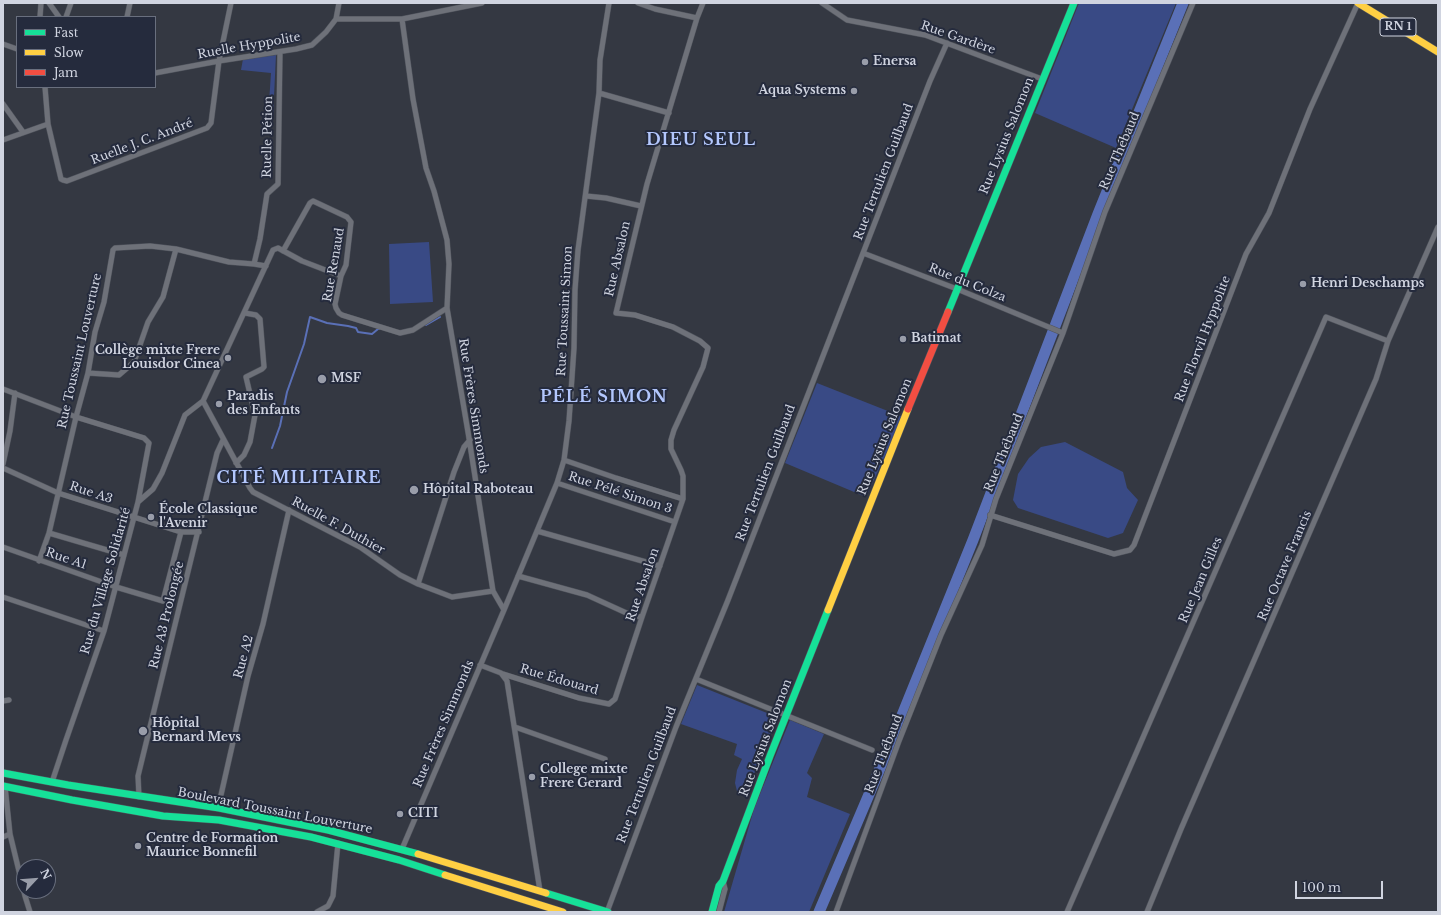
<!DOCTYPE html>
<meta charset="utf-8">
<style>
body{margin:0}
#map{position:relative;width:1441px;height:915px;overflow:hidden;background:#343842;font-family:"Libre Baskerville",serif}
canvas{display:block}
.frame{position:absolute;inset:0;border:4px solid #d0d4e0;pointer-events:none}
.legend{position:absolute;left:16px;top:16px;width:140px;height:72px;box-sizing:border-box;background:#252b3d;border:1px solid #696f7e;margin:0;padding:5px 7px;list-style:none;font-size:12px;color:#d0d4e0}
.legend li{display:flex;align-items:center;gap:8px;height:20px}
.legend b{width:20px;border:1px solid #696f7e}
.north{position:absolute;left:16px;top:859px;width:40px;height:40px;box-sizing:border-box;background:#252b3d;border:1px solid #696f7e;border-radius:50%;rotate:64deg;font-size:11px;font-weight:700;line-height:16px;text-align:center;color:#d0d4e0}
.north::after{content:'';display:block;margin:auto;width:14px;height:18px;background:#999da9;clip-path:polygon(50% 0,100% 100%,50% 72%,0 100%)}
.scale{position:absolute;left:1295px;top:881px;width:88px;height:18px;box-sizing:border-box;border:2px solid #d0d4e0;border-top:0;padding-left:5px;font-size:12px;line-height:14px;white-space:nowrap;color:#d0d4e0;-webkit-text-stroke:3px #252b3d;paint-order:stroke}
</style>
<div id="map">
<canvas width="1441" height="915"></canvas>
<div class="frame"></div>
<ul class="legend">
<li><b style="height:5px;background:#16e098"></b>Fast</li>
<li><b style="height:5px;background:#ffcf43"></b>Slow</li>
<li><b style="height:5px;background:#f24e42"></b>Jam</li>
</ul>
<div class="north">N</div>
<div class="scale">100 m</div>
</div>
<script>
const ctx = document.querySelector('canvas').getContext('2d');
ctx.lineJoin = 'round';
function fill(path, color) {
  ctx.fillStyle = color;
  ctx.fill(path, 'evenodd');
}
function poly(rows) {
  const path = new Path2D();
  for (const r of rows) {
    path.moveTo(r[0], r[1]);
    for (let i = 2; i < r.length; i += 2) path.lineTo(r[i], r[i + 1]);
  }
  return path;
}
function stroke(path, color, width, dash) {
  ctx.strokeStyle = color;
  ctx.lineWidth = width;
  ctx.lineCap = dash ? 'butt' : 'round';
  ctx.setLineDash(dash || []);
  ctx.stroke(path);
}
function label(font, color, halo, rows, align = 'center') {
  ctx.font = font + ' "Libre Baskerville",serif';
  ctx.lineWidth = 4;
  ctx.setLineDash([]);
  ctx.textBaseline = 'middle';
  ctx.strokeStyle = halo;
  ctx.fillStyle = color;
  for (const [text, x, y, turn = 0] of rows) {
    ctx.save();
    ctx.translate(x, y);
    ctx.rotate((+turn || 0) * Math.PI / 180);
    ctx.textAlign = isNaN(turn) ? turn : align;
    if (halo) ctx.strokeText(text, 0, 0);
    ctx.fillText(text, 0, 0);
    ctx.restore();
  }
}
fill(poly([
 [1079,3,1176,3,1116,148,1035,113],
 [276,55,273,117,268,118,271,73,241,70,243,59],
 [429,242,433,302,390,304,389,244],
 [817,383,903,417,866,497,785,463],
 [1065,442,1123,472,1127,488,1138,500,1123,533,1108,538,1018,508,1013,500,1018,474,1029,458,1041,447],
 [697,685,777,717,745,797,737,791,735,783,737,770,742,759,734,755,737,744,681,724],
 [790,720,824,734,807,773,812,778,807,797,850,814,809,912,724,912,754,809]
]), '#394a85');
stroke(poly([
 [426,325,440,317],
 [272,448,280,426,287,392,304,344,310,317,327,323,348,326,356,328,358,332,372,334,378,329,380,329]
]), '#5a70b7', 2);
stroke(poly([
 [819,912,890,745,973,540,1098,214,1183,3]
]), '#5a70b7', 11);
const street = poly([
 [49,3,59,17],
 [638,3,655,9,697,18],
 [822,3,847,20,925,35,1042,79],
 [40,17,41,3],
 [66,17,71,3],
 [127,17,130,3],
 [336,19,402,19,482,3],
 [336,19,339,3],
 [3,44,17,49],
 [155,73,219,61,296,49,312,45,326,32,336,19],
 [45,87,48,124,61,179,63,180,67,181,207,128,211,123,219,61,231,3],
 [599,93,669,113],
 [3,104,23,132],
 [3,140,48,124],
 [586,196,606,198,641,206],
 [283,251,310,203,313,201,347,217,351,222,346,265,341,276,335,304,336,308,339,313,342,315,400,333,413,330,447,308],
 [863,253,957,289,1063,333],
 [254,264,260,239,267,194,278,184,280,52],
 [341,276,302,261,278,248,273,250,203,401,250,488,253,492,360,547,400,575,418,584,452,597,493,591],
 [88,373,119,375,134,362,148,322,163,297,176,249],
 [3,389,76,417,144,438,149,443,138,502],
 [564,460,616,478,683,499],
 [236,463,244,455,250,442,255,415,246,377,262,369,264,367,260,319,256,315,245,313],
 [3,464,10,431,15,393],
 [3,468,58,493,181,532,199,532],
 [557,483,675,522],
 [990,515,1114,554,1130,550,1134,545,1246,254,1269,213,1310,109,1358,3],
 [537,531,660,566],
 [49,533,124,555],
 [3,547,116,587,163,601,181,532],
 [39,561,49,533,76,417,88,373,95,332,104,302,113,250,115,248,150,246,176,249,229,262,254,264,266,266],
 [518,576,587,595,633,616,642,617],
 [418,584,454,472,464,447,470,440],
 [3,597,104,631],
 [504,610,557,483,564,460,569,421,574,348,575,290,578,250,599,93,600,60,609,3],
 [480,665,501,673,507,681,540,891],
 [503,674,579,698,609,704,615,699,642,617,683,499,683,476,681,470,671,449,671,440,674,430,703,367,708,348,700,341,673,327,635,315,616,313,647,184,697,18,703,3],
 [696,679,872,750],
 [3,701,9,700],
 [515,727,605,759],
 [52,782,66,740,104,631,138,502,153,489,162,473,185,415,203,401],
 [5,786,10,834,25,896,30,912],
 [139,797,138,776,217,453,223,440],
 [219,808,221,795,248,676,263,624,289,510],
 [3,837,10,834],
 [402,849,504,610,493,591,468,432,447,308,449,264,447,240,434,191,426,168,413,99,402,19],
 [317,912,328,906,333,896,338,843],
 [607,912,676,727,728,600,930,81,947,43],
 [719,912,725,889,723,881],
 [836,912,899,741,941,635,982,545,996,499,1063,333,1105,212,1193,3],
 [1067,912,1326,317,1388,341],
 [1147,912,1181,829,1376,379,1388,341,1438,227]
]);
const fast = poly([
 [948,312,1074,3],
 [3,773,68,785,219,808,328,830,418,854],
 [3,786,72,800,163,816,219,820,311,837,399,860,445,875],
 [546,893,608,912],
 [712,912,719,886,723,881,770,756,828,610]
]);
const slow = poly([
 [1358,3,1438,52],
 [828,610,908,409],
 [418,854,546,893],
 [445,875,563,912]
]);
const jam = poly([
 [908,409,948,312]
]);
stroke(street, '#50545d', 6);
stroke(fast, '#50545d', 8);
stroke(slow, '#50545d', 8);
stroke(jam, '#50545d', 8);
stroke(street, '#6e7179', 5);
stroke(fast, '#16e098', 7);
stroke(slow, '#ffcf43', 7);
stroke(jam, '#f24e42', 7);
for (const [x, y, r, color] of [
 [865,62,4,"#999da9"],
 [854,91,4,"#999da9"],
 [1303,284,4,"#999da9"],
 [903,339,4,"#999da9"],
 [228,358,4,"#999da9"],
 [322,379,5,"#999da9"],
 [219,404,4,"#999da9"],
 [414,490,5,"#999da9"],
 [151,517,4,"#999da9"],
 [143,731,5,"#999da9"],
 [532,777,4,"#999da9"],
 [400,814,4,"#999da9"],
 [138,846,4,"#999da9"]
]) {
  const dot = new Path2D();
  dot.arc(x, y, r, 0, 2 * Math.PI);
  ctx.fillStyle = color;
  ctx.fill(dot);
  stroke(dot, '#252b3d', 1.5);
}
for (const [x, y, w] of [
 [1398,27,36]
]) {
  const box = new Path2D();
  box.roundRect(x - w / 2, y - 9, w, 18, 3);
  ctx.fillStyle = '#252b3d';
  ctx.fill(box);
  stroke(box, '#d0d4e0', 1);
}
label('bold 11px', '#d0d4e0', null, [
 ["RN 1",1398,27]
]);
label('12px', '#d0d4e0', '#252b3d', [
 ["Rue Gardère",958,38,19],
 ["Ruelle Hyppolite",249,46,-10],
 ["Rue Lysius Salomon",1007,136,-68],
 ["Ruelle Pétion",268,137,-89],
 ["Ruelle J. C. André",142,142,-21],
 ["Rue Thébaud",1120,151,-67],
 ["Rue Tertulien Guilbaud",884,172,-69],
 ["Rue Absalon",618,259,-77],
 ["Rue Renaud",334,265,-80],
 ["Rue du Colza",967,283,22],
 ["Rue Toussaint Simon",565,311,-87],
 ["Rue Florvil Hyppolite",1203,339,-69],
 ["Rue Toussaint Louverture",80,351,-77],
 ["Rue Frères Simmonds",473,406,81],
 ["Rue Lysius Salomon",885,437,-68],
 ["Rue Thébaud",1004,453,-68],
 ["Rue Tertulien Guilbaud",766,473,-69],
 ["Rue A3",91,493,18],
 ["Rue Pélé Simon 3",620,493,18],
 ["Ruelle F. Duthier",338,526,29],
 ["Rue A1",66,559,19],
 ["Rue Octave Francis",1285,566,-67],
 ["Rue Jean Gilles",1201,580,-67],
 ["Rue du Village Solidarité",106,581,-74],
 ["Rue Absalon",643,585,-71],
 ["Rue A3 Prolongée",167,615,-76],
 ["Rue A2",244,657,-75],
 ["Rue Édouard",559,680,16],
 ["Rue Frères Simmonds",444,724,-67],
 ["Rue Lysius Salomon",766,738,-69],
 ["Rue Thébaud",884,754,-69],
 ["Rue Tertulien Guilbaud",647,775,-69],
 ["Boulevard Toussaint Louverture",275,811,11]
]);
label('bold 12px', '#d0d4e0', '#252b3d', [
 ["Enersa",873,62],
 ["Aqua Systems",846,91,"right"],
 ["Henri Deschamps",1311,284],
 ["Batimat",911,339],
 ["Collège mixte Frere",220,351,"right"],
 ["Louisdor Cinea",220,365,"right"],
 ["MSF",331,379],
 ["Paradis",227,397],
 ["des Enfants",227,411],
 ["Hôpital Raboteau",423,490],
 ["École Classique",159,510],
 ["l'Avenir",159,524],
 ["Hôpital",152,724],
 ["Bernard Mevs",152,738],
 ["College mixte",540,770],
 ["Frere Gerard",540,784],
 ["CITI",408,814],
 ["Centre de Formation",146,839],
 ["Maurice Bonnefil",146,853]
], 'left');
ctx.letterSpacing = '1px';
label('bold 16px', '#b3c7fd', '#252b3d', [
 ["DIEU SEUL",701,140],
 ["PÉLÉ SIMON",604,397],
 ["CITÉ MILITAIRE",299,478]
]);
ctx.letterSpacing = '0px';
</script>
